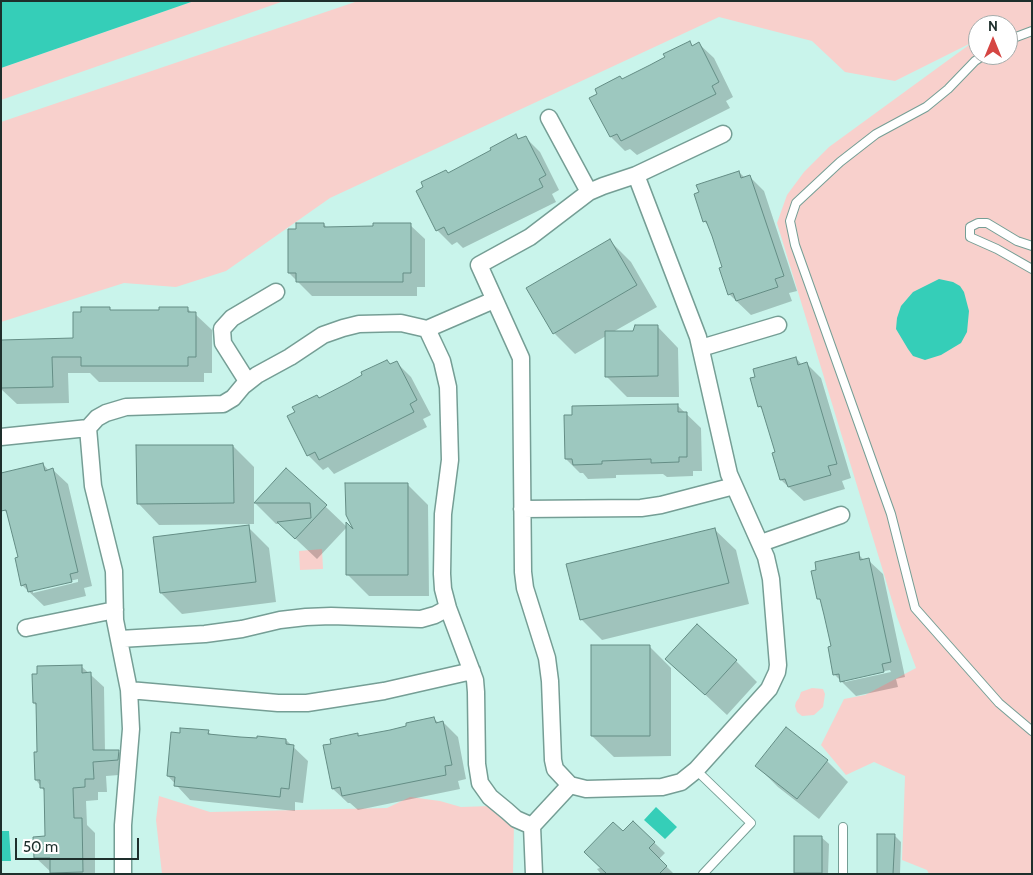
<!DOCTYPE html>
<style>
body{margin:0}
#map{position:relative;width:1033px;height:875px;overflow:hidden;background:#c9f4eb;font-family:Cabin,sans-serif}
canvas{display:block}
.frame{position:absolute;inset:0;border:2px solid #1e2f2c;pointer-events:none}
.north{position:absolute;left:968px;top:15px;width:50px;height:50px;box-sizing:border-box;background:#fff;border:1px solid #a5acab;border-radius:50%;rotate:0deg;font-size:14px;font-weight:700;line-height:20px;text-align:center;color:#1e2f2c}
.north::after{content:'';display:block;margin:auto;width:18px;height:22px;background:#d54643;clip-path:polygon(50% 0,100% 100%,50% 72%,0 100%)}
.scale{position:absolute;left:15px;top:838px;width:124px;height:22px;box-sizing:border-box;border:2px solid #1e2f2c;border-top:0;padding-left:6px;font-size:15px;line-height:18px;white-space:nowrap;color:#1e2f2c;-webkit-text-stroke:4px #fff;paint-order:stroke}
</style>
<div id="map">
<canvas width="1033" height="875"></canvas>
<div class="frame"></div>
<div class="north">N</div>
<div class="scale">50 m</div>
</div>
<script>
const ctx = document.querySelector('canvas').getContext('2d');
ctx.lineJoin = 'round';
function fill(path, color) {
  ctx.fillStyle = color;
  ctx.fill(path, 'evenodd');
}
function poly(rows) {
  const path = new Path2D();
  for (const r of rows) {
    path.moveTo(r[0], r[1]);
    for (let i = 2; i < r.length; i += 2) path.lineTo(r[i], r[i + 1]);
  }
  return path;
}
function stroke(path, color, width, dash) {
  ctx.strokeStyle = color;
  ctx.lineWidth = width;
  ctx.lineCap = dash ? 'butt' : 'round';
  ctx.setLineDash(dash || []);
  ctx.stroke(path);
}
fill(poly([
 [194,1,284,1,1,100,1,68],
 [358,1,1032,1,1032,874,929,874,927,870,902,860,905,776,874,762,846,775,821,745,844,699,865,695,916,668,897,617,777,223,787,195,804,172,829,147,973,42,895,81,845,72,812,41,719,17,330,198,226,271,176,287,124,283,1,322,1,122],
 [978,25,1008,25,1008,55,978,55],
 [322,549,323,569,300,570,299,551],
 [812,688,823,689,825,694,823,707,814,715,802,716,797,712,795,706,796,702,799,698,801,692],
 [159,796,210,812,387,808,410,797,440,801,461,807,491,806,514,824,513,874,162,874,156,820]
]), '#f8d0cc');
fill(poly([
 [1,1,194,1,1,68],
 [939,279,953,282,960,286,964,292,969,311,967,332,961,343,941,355,925,360,913,356,908,349,896,329,897,318,901,306,913,292],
 [656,807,677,827,665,839,644,820],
 [1,831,9,831,11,861,1,861]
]), '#35ceb8');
fill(poly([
 [689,43,693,47,699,44,714,58,733,97,726,101,730,108,637,155,630,149,625,151,611,137,622,80,651,66],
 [516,136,520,140,525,137,540,152,559,190,552,194,556,202,463,248,457,242,452,245,437,230,449,174,493,151],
 [739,172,745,178,750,177,764,191,797,291,789,293,792,301,751,315,729,294,724,267,709,226,704,221],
 [324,224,327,228,410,225,425,239,425,287,417,287,417,296,312,296,289,273,297,230],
 [610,241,631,262,657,307,613,332,634,332,657,326,678,348,679,397,627,397,606,376,606,336,575,354,554,333],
 [109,308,112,312,142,312,187,308,193,314,195,314,212,330,212,373,204,373,204,382,99,382,90,373,68,373,69,403,17,404,1,389,1,341,74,339],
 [796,358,802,365,806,363,821,378,851,478,842,481,845,489,804,501,781,480,777,453,764,411,759,406],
 [396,362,411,377,431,415,423,419,427,427,334,474,328,467,323,470,308,455,320,399],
 [677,405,701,428,702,471,693,471,693,476,667,477,663,474,616,475,616,478,588,479,583,473,580,473,566,459],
 [233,446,254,467,254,524,159,525,138,503],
 [43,464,49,471,53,470,68,484,92,586,84,588,86,596,44,606,22,585,19,558,8,514,4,510],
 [78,579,78,582,33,593,33,590],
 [287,470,347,527,317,559,280,524,276,524,255,503],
 [407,484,428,505,429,596,369,596,348,575],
 [248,527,269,548,276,602,182,614,161,593],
 [714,529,736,550,749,604,602,640,581,619],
 [858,554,865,561,868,560,883,574,905,677,896,679,898,687,856,696,834,674,832,647,822,602,819,599],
 [890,670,891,672,845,682,845,679],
 [649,646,671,668,671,756,614,757,592,736],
 [667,659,736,661,757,682,727,715],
 [81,666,104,687,105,752,119,752,132,765,132,774,106,776,107,792,98,792,98,800,86,801,87,825,95,833,95,874,53,874,35,857,46,838,45,792,36,780,39,753,37,706,34,703],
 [434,719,439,723,443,722,458,737,466,779,458,781,460,789,358,810,350,803,348,803,333,789,333,745,357,734,360,737,390,731],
 [786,729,827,761,848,782,819,819,778,787,757,766],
 [208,732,212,735,286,740,308,761,303,803,295,802,295,811,190,800,168,776,181,734],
 [633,822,665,853,659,859,674,874,601,874,597,869,602,867,623,833],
 [894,835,901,842,900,874,879,874],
 [821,837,829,844,828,874,797,874,796,872]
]), '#0003');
const building = poly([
 [690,41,692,46,699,42,719,82,712,86,716,94,621,141,617,134,610,137,589,98,597,94,595,89,620,76,622,79,650,65,665,57,663,54,690,41],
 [516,134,518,139,526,136,534,152,546,175,539,179,543,187,448,235,444,227,436,231,416,191,423,187,421,182,446,170,448,173,491,150,490,148,516,134],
 [739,171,741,178,750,175,784,276,775,279,778,287,736,301,733,293,728,295,719,268,722,267,712,236,706,221,703,222,694,194,699,192,696,185,739,171],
 [296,223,324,223,324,227,373,226,373,223,411,223,411,273,403,273,403,282,296,282,296,273,288,273,288,229,296,229,296,223],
 [610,239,637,285,553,334,526,288,610,239],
 [81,307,110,307,110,310,159,310,159,307,188,307,188,312,196,312,196,357,188,357,188,366,81,366,81,357,52,357,53,387,1,388,1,340,73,338,73,312,81,312,81,307],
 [635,325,658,325,658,376,605,377,605,331,633,331,635,325],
 [796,357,798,365,807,362,837,464,828,466,831,475,788,487,785,479,780,480,772,453,775,452,761,406,758,407,750,378,755,377,753,369,796,357],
 [387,360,390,364,397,361,417,400,410,404,414,412,319,460,315,452,307,456,287,416,295,412,292,407,317,395,319,398,348,383,362,375,361,372,387,360],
 [678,404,678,412,687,412,687,457,679,457,679,462,651,463,651,459,602,461,602,464,573,465,572,459,565,459,564,415,572,415,572,406,678,404],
 [136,445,233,445,234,503,137,504,136,445],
 [43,463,45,471,53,468,78,572,70,574,72,582,28,592,26,584,21,586,15,558,18,557,6,510,1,511,1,473,43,463],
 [286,468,327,505,295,539,277,522,311,518,310,503,254,503,286,468],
 [345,483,408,483,408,575,346,575,346,522,353,529,346,515,345,483],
 [249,525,256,582,160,593,153,537,249,525],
 [715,528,729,583,580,620,566,564,715,528],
 [859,552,860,560,869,558,891,662,882,664,884,672,840,682,839,674,833,675,828,647,831,646,824,615,820,599,817,599,811,571,816,570,815,562,859,552],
 [697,624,737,660,705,695,665,659,697,624],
 [591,645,650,645,650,736,591,736,591,645],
 [82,665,82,673,91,672,93,750,119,750,118,760,93,762,94,779,85,779,85,787,73,788,74,818,82,818,83,872,50,873,50,858,34,858,33,837,45,836,44,788,40,788,40,780,35,780,34,752,37,752,36,703,33,703,32,674,37,674,37,666,82,665],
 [434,717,436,723,443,721,452,765,445,766,446,775,342,796,340,787,332,789,323,745,331,744,330,739,358,733,358,736,390,730,406,726,406,723,434,717],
 [786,727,828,760,797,799,755,766,786,727],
 [180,728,209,730,208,734,240,737,257,738,257,736,286,739,286,744,294,745,289,789,281,788,280,797,174,786,175,777,167,776,171,732,180,733,180,728],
 [633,821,655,842,649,848,667,866,659,874,607,874,584,852,613,822,623,831,633,821],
 [877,834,895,834,893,874,877,874,877,834],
 [794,836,822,836,822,873,794,873,794,836]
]);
fill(building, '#9dc8bf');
stroke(building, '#648d85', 1);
const service = poly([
 [1008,40,1032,31],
 [984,55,975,61,948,89,926,107,876,134,840,162,796,203,790,221,795,245,891,514,915,608,999,703,1032,731],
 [1032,246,1017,241,987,223,978,223,970,227,970,237,997,249,1032,269],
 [696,770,751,823,703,874],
 [843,874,843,827]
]);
const minor = poly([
 [549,118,589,192],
 [636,175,698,337,729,474,766,557,771,579,778,665,777,672,769,689,696,770,681,782,662,787,586,789,570,785,555,769,553,760,550,681,547,658,525,588,523,572,521,358,479,265,530,237,589,192,603,186,636,175],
 [636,175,723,134],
 [427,329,442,361,448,387,450,460,443,514,442,574,443,589,448,608,475,680,476,692,477,764,480,783,490,797,507,811,516,819,532,826],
 [701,348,778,325],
 [247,381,223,343,222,329,232,318,276,292],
 [88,428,93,486,114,571,115,620,129,690,131,729,123,825,123,874],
 [1,437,88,428,97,418,106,413,126,407,223,404,233,398,243,386,257,375,290,357,323,335,343,328,359,324,401,323,427,329,494,300],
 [522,509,641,508,661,505,734,486],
 [761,543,841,515],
 [26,628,115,610],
 [120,639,205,634,242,629,280,620,306,617,331,616,421,619,435,615,448,608],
 [129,690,278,703,307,703,384,691,472,671],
 [534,874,532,826,570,785]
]);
stroke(service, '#759e95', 10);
stroke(minor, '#759e95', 19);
stroke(service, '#fff', 8);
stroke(minor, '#fff', 16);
</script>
